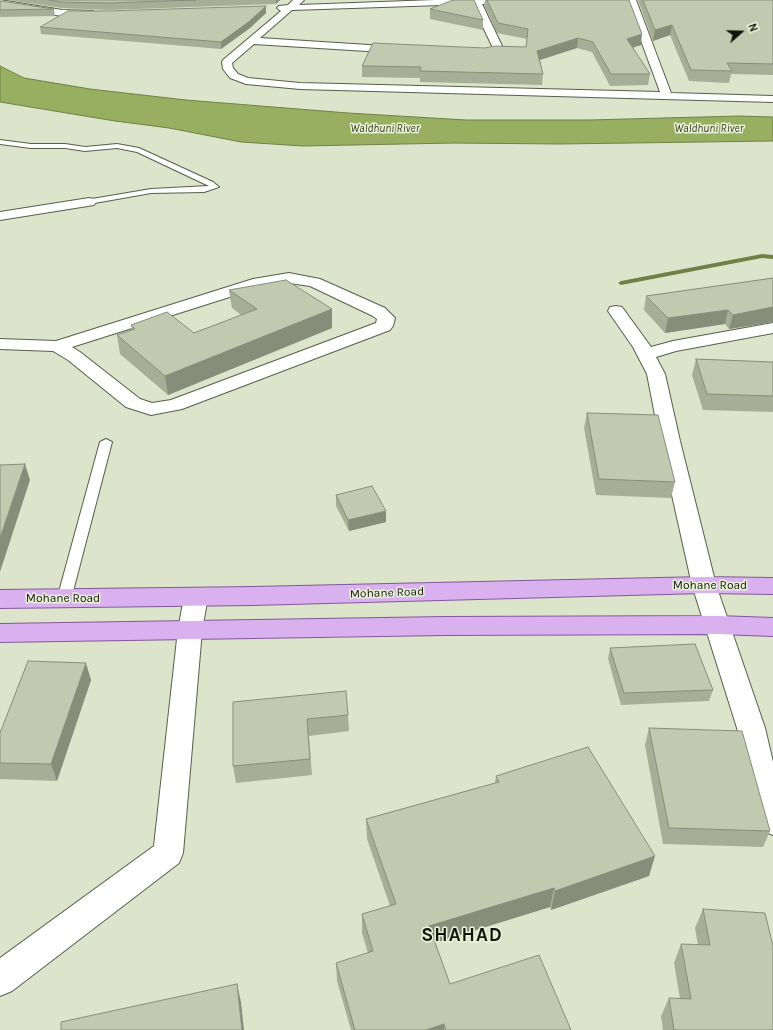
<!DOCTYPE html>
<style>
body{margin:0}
#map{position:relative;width:773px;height:1030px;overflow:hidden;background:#dce5cb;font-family:Karla,sans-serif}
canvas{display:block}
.north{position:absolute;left:721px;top:12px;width:40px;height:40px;-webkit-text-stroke:3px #e9f2d8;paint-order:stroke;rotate:70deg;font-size:11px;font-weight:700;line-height:16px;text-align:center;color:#11140b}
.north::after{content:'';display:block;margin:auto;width:14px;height:18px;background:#11140b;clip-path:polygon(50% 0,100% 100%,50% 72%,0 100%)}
</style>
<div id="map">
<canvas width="773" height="1030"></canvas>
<div class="north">N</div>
</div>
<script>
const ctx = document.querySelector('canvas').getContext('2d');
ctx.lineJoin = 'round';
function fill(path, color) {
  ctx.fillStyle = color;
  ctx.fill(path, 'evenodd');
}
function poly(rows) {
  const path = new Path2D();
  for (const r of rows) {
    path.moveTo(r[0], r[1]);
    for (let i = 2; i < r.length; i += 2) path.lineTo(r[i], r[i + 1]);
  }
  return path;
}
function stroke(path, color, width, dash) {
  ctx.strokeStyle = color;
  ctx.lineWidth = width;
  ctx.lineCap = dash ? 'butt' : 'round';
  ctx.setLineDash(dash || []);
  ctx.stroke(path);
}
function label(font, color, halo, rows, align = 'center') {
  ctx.font = font + ' Karla,sans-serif';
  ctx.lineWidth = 3;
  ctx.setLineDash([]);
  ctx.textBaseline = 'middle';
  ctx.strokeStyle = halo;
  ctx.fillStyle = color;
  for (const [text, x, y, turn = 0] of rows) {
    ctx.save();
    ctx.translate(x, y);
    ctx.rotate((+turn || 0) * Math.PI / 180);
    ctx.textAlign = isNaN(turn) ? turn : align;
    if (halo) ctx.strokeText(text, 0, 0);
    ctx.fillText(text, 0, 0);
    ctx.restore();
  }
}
const water = poly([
 [0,66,24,78,90,89,186,100,348,113,466,120,589,120,739,116,773,117,773,141,560,144,453,143,303,146,241,142,169,128,115,121,0,102,0,66]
]);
fill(water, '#98af61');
stroke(water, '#708047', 1);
fill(poly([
 [762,254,773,255,773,259,762,258,621,285,618,283,621,281,762,254]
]), '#708047');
const lane = poly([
 [0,140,31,144,65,144,85,147,117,144,139,148,213,182,219,187,204,192,151,193,89,204,85,202,86,200,151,189,209,186,137,152,117,148,85,151,65,148,31,148,0,144,0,140],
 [106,439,112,442,71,599,69,602,64,604,59,602,57,599,100,442,106,439]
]);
const street = poly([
 [0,0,62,10,93,11,98,14,93,17,62,16,0,6,0,0],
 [293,0,304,0,299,5,435,0,521,0,516,3,482,4,503,48,498,54,484,57,471,56,466,53,471,50,484,51,493,48,472,4,292,10,260,38,399,47,404,50,399,53,254,44,232,63,233,68,238,74,248,78,300,83,660,92,626,0,636,0,671,93,773,96,773,102,300,89,246,84,230,78,223,69,222,62,223,60,281,11,277,8,279,6,288,5,293,0],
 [89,198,94,199,96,202,94,205,0,220,0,212,89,198],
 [289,273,320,279,385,308,395,318,393,326,390,330,182,409,151,415,126,407,68,360,53,351,0,349,0,339,56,341,253,279,289,273],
 [289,283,310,286,373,316,377,319,376,323,171,400,152,403,140,399,80,352,72,347,261,287,289,283],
 [616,306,622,307,651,347,673,341,773,323,773,333,676,351,656,357,665,374,680,441,716,585,765,728,773,762,773,835,763,831,758,822,737,728,692,585,660,441,647,374,633,347,608,311,610,307,616,306],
 [196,588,204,591,208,597,202,630,183,853,179,863,12,991,0,996,0,958,154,846,178,630,184,597,188,591,196,588]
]);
const primary = poly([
 [704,577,773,578,773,594,704,593,253,605,0,608,0,590,253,587,704,577],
 [718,616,773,618,773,636,718,634,445,635,0,642,0,624,445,617,718,616]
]);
stroke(lane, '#575f48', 2);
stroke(street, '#575f48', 2);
stroke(primary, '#835898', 2);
fill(lane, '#fff');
fill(street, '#fff');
fill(primary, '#dab1ef');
fill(poly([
 [9,0,280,0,276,4,108,10,62,8],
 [485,0,629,0,641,45,632,47,650,74,648,85,610,86,592,52,577,48,540,60,543,74,542,85,420,82,420,78,362,77,362,66,485,48,526,47,527,39,497,33,484,5],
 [638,0,773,0,773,75,731,74,729,83,689,81,670,35,653,41],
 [0,1,54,9,55,16,0,17],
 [430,9,483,20,483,30,430,19],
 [107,11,266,13,250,28,221,49,41,34,40,27],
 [773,278,773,322,729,329,725,324,665,333,644,310,646,296],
 [229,290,332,328,168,395,120,354,117,335,132,330,131,325,194,333,241,315,232,308],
 [696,359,773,362,773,412,703,410,692,375],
 [587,413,675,482,671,498,596,495,584,428],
 [336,495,386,522,349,531,336,506],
 [610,648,713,690,709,701,621,705,608,659],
 [91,680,57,781,0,779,0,733],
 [233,702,348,715,349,731,309,736,312,775,236,783,233,766],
 [649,728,770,831,763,847,663,844,645,745],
 [496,776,649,876,551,910,550,907,435,942,450,984,571,1030,351,1030,337,981,336,963,368,953,362,933,362,914,390,906,367,839,366,819,495,783],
 [703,909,773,1030,663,1030,661,1016,669,998,680,999,674,963,681,944,698,945,695,928]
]), '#a6ae97');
fill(poly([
 [276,0,280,0,276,4],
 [266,6,266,13,250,28,221,49,221,42],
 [672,25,670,35,653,41,655,30],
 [642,34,641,45,626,50,627,39],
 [578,38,577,48,536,61,537,51],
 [773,307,773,322,729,329,733,315],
 [332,309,332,328,168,395,165,376],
 [728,310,725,324,665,333,668,318],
 [25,464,30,480,0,572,0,538],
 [386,511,386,522,349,531,348,520],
 [86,663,91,680,57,781,51,764],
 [655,856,649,876,551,910,555,891],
 [554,888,550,907,428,945,429,926],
 [237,984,241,1002,244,1030,242,1030],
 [444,1024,444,1030,426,1030]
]), '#878d7b');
const building = poly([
 [49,0,196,0,107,3,61,2,49,0],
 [453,0,474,0,483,20,430,9,453,0],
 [487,0,629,0,642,34,627,39,650,74,611,74,593,42,578,38,537,51,543,74,420,71,421,67,362,66,373,43,485,48,495,46,526,47,528,29,498,23,487,0],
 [643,0,773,0,773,64,727,63,732,71,691,70,672,25,655,30,643,0],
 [0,1,54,9,0,10,0,1],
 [266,6,250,21,221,42,40,27,68,11,107,11,266,6],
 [773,278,773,307,733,315,728,310,668,318,646,296,773,278],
 [286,280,332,309,165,376,117,335,135,329,131,325,167,312,194,333,257,309,229,290,286,280],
 [696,359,773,362,773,396,707,394,696,359],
 [587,413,658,415,675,482,599,479,587,413],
 [25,464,0,538,0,465,25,464],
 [372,486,386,511,348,520,336,495,372,486],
 [695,644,713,690,624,693,610,648,695,644],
 [28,661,86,663,51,764,0,763,0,733,28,661],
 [346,691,348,715,307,719,310,759,233,766,233,702,346,691],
 [649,728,742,731,770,831,669,828,649,728],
 [588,747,655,856,555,891,554,888,429,926,450,984,539,955,571,1030,446,1030,444,1024,426,1030,355,1030,336,963,373,951,362,914,396,904,366,819,499,782,496,776,588,747],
 [703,909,765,913,773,946,773,1030,674,1030,669,998,691,999,681,944,710,945,703,909],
 [237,984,242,1030,61,1030,61,1022,237,984]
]);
fill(building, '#c1cab0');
stroke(building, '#878d7b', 1);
label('italic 11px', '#2f3817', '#e9f2d8', [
 ["Waldhuni River",385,129],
 ["Waldhuni River",709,129]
]);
label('12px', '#11140b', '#e9f2d8', [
 ["Mohane Road",710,586],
 ["Mohane Road",387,593,-2],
 ["Mohane Road",63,599]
]);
ctx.letterSpacing = '1px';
label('bold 19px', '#11140b', '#e9f2d8', [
 ["SHAHAD",462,936]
]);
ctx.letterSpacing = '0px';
</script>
